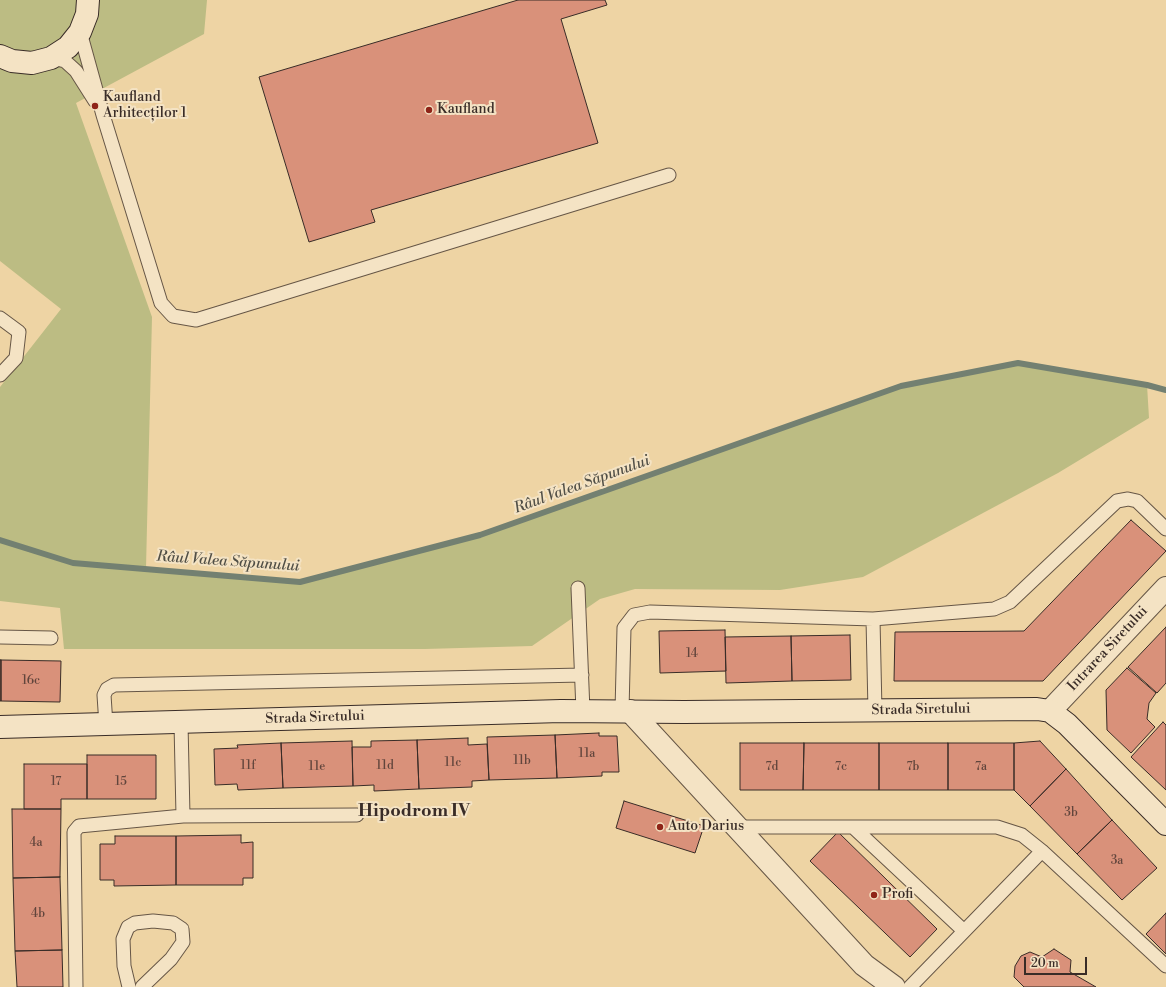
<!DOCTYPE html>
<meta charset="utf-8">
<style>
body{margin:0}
#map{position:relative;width:1166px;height:987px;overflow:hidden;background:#eed4a4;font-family:"Libre Bodoni",serif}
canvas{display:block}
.scale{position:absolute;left:1024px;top:957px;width:63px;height:18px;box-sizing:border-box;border:2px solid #392c27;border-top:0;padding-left:5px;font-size:12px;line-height:14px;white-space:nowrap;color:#392c27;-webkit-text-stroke:3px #f4e3c4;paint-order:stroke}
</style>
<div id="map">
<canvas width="1166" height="987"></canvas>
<div class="scale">20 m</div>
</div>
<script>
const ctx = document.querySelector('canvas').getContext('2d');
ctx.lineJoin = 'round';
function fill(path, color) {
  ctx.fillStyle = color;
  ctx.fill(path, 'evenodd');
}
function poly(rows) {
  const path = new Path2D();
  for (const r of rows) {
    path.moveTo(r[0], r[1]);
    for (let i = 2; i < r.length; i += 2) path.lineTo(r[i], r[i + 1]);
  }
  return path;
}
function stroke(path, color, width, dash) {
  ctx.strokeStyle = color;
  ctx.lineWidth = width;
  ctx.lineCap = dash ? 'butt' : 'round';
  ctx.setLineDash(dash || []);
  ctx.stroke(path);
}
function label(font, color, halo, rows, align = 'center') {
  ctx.font = font + ' "Libre Bodoni",serif';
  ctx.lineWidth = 4;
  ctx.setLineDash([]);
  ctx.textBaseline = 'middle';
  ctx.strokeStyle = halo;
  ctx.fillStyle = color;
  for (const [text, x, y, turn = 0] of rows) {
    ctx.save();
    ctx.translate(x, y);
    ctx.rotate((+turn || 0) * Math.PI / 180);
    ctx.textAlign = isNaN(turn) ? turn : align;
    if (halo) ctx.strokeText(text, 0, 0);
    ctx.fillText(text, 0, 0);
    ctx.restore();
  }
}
fill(poly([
 [0,0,207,0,204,34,76,103,152,317,146,568,300,582,480,535,901,386,1018,363,1147,385,1149,418,1058,473,863,577,780,590,635,589,600,599,532,646,425,649,64,649,60,608,0,601,0,387,61,309,0,261]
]), '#bcbc83');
stroke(poly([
 [0,540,73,563,300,582,480,535,901,386,1018,363,1147,385,1166,390]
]), '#738071', 6);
const building = poly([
 [518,0,605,0,607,5,561,19,598,143,371,210,375,222,309,242,259,77,518,0],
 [1131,520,1166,551,1043,681,894,681,895,632,1024,631,1131,520],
 [1166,627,1166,683,1157,693,1128,667,1166,627],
 [725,630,726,671,660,673,659,631,725,630],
 [850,635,851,680,792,681,791,636,850,635],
 [791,636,792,681,726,683,725,637,791,636],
 [0,660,1,660,1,701,0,701,0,660],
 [1,660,61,661,60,702,1,701,1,660],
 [1127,668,1156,693,1149,703,1147,719,1155,727,1131,753,1107,730,1106,690,1127,668],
 [1163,722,1166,725,1166,790,1131,757,1163,722],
 [599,733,599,736,617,736,619,772,602,772,602,776,557,778,555,735,599,733],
 [555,735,557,778,489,780,487,737,555,735],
 [468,738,468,745,487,744,489,780,472,781,472,787,419,789,417,740,468,738],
 [417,740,419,789,374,791,374,785,353,786,352,747,371,747,371,741,417,740],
 [352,741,353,786,283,788,281,743,352,741],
 [1040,741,1066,769,1030,806,1014,790,1014,743,1040,741],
 [281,743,283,788,238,790,237,784,215,785,214,749,238,748,237,745,281,743],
 [740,743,804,743,803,790,740,790,740,743],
 [804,743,879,743,879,790,803,790,804,743],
 [879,743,948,743,948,790,879,790,879,743],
 [948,743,1014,743,1014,790,948,790,948,743],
 [87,755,156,755,156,799,87,799,87,755],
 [24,764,87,764,87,799,61,799,61,809,24,809,24,764],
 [1066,769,1112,820,1077,854,1030,806,1066,769],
 [624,801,704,826,695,853,616,828,624,801],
 [12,809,61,809,60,877,13,878,12,809],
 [1112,820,1157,868,1122,900,1077,854,1112,820],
 [838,832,937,929,910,957,810,861,838,832],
 [241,835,241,843,253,842,253,878,243,878,243,885,176,885,176,836,241,835],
 [115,836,176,836,176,885,114,886,114,880,100,880,100,844,115,844,115,836],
 [60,877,62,950,15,951,13,878,60,877],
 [1166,913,1166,954,1146,934,1166,913],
 [1054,949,1071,960,1070,972,1096,987,1024,987,1014,977,1015,966,1021,956,1030,952,1042,957,1054,949],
 [62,950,63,987,17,987,15,951,62,950]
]);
fill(building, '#d9917a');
stroke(building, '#392c27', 1);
const lane = poly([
 [80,32,103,115,161,303,173,316,196,320,669,175],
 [51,58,65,61,76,71,95,101],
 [0,318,19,332,16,358,0,375],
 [578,588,583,711],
 [873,619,875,711],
 [0,637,51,638],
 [622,711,624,628,634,615,650,612,873,619,994,609,1010,602,1117,501,1128,499,1137,501,1166,529],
 [181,723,183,816],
 [106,725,104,695,107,689,114,685,582,675],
 [737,827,997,827,1022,835,1042,851,1166,966],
 [853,827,964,931],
 [76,987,74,832,79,826,183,816,357,815],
 [129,987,124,966,123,939,128,927,135,923,153,921,173,923,182,929,183,942,171,959,142,987],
 [910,987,1042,851]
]);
const street = poly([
 [630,711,864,965,894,987],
 [1050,711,1166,588]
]);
const secondary = poly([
 [0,56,12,61,32,63,51,58,68,47,80,32,87,14,88,0],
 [0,727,561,711,684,712,1037,709,1050,711,1067,724,1166,824]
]);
stroke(lane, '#665646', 15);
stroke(street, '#665646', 24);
stroke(secondary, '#392c27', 24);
stroke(lane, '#f4e3c4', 13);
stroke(street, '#f4e3c4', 22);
stroke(secondary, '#f4e3c4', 22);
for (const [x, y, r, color] of [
 [95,106,4,"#8f2418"],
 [429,110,4,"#8f2418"],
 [660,827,4,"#8f2418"],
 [874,895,4,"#8f2418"]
]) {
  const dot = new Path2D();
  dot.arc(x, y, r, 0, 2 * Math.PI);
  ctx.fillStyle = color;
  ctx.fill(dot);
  stroke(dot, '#f4e3c4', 1.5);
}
label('12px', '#61453c', null, [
 ["14",692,654],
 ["16c",31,681],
 ["11a",587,754],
 ["11b",522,761],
 ["11c",453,763],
 ["11f",248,766],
 ["11d",385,766],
 ["11e",317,767],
 ["7d",772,767],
 ["7c",841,767],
 ["7b",913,767],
 ["7a",981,767],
 ["17",56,782],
 ["15",121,782],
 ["3b",1071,813],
 ["4a",36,843],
 ["3a",1117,861],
 ["4b",38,914]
]);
label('14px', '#392c27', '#f4e3c4', [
 ["Kaufland",103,98],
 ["Arhitecților 1",103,114],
 ["Kaufland",437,110],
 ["Auto Darius",668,827],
 ["Profi",882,895]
], 'left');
label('14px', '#392c27', '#f4e3c4', [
 ["Intrarea Siretului",1108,649,-47],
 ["Strada Siretului",921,710,-1],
 ["Strada Siretului",315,718,-2]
]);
label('italic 15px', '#514f46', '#f4e3c4', [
 ["Râul Valea Săpunului",582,485,-20],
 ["Râul Valea Săpunului",228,562,4]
]);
label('bold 18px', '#392c27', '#f4e3c4', [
 ["Hipodrom IV",414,812]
]);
</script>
